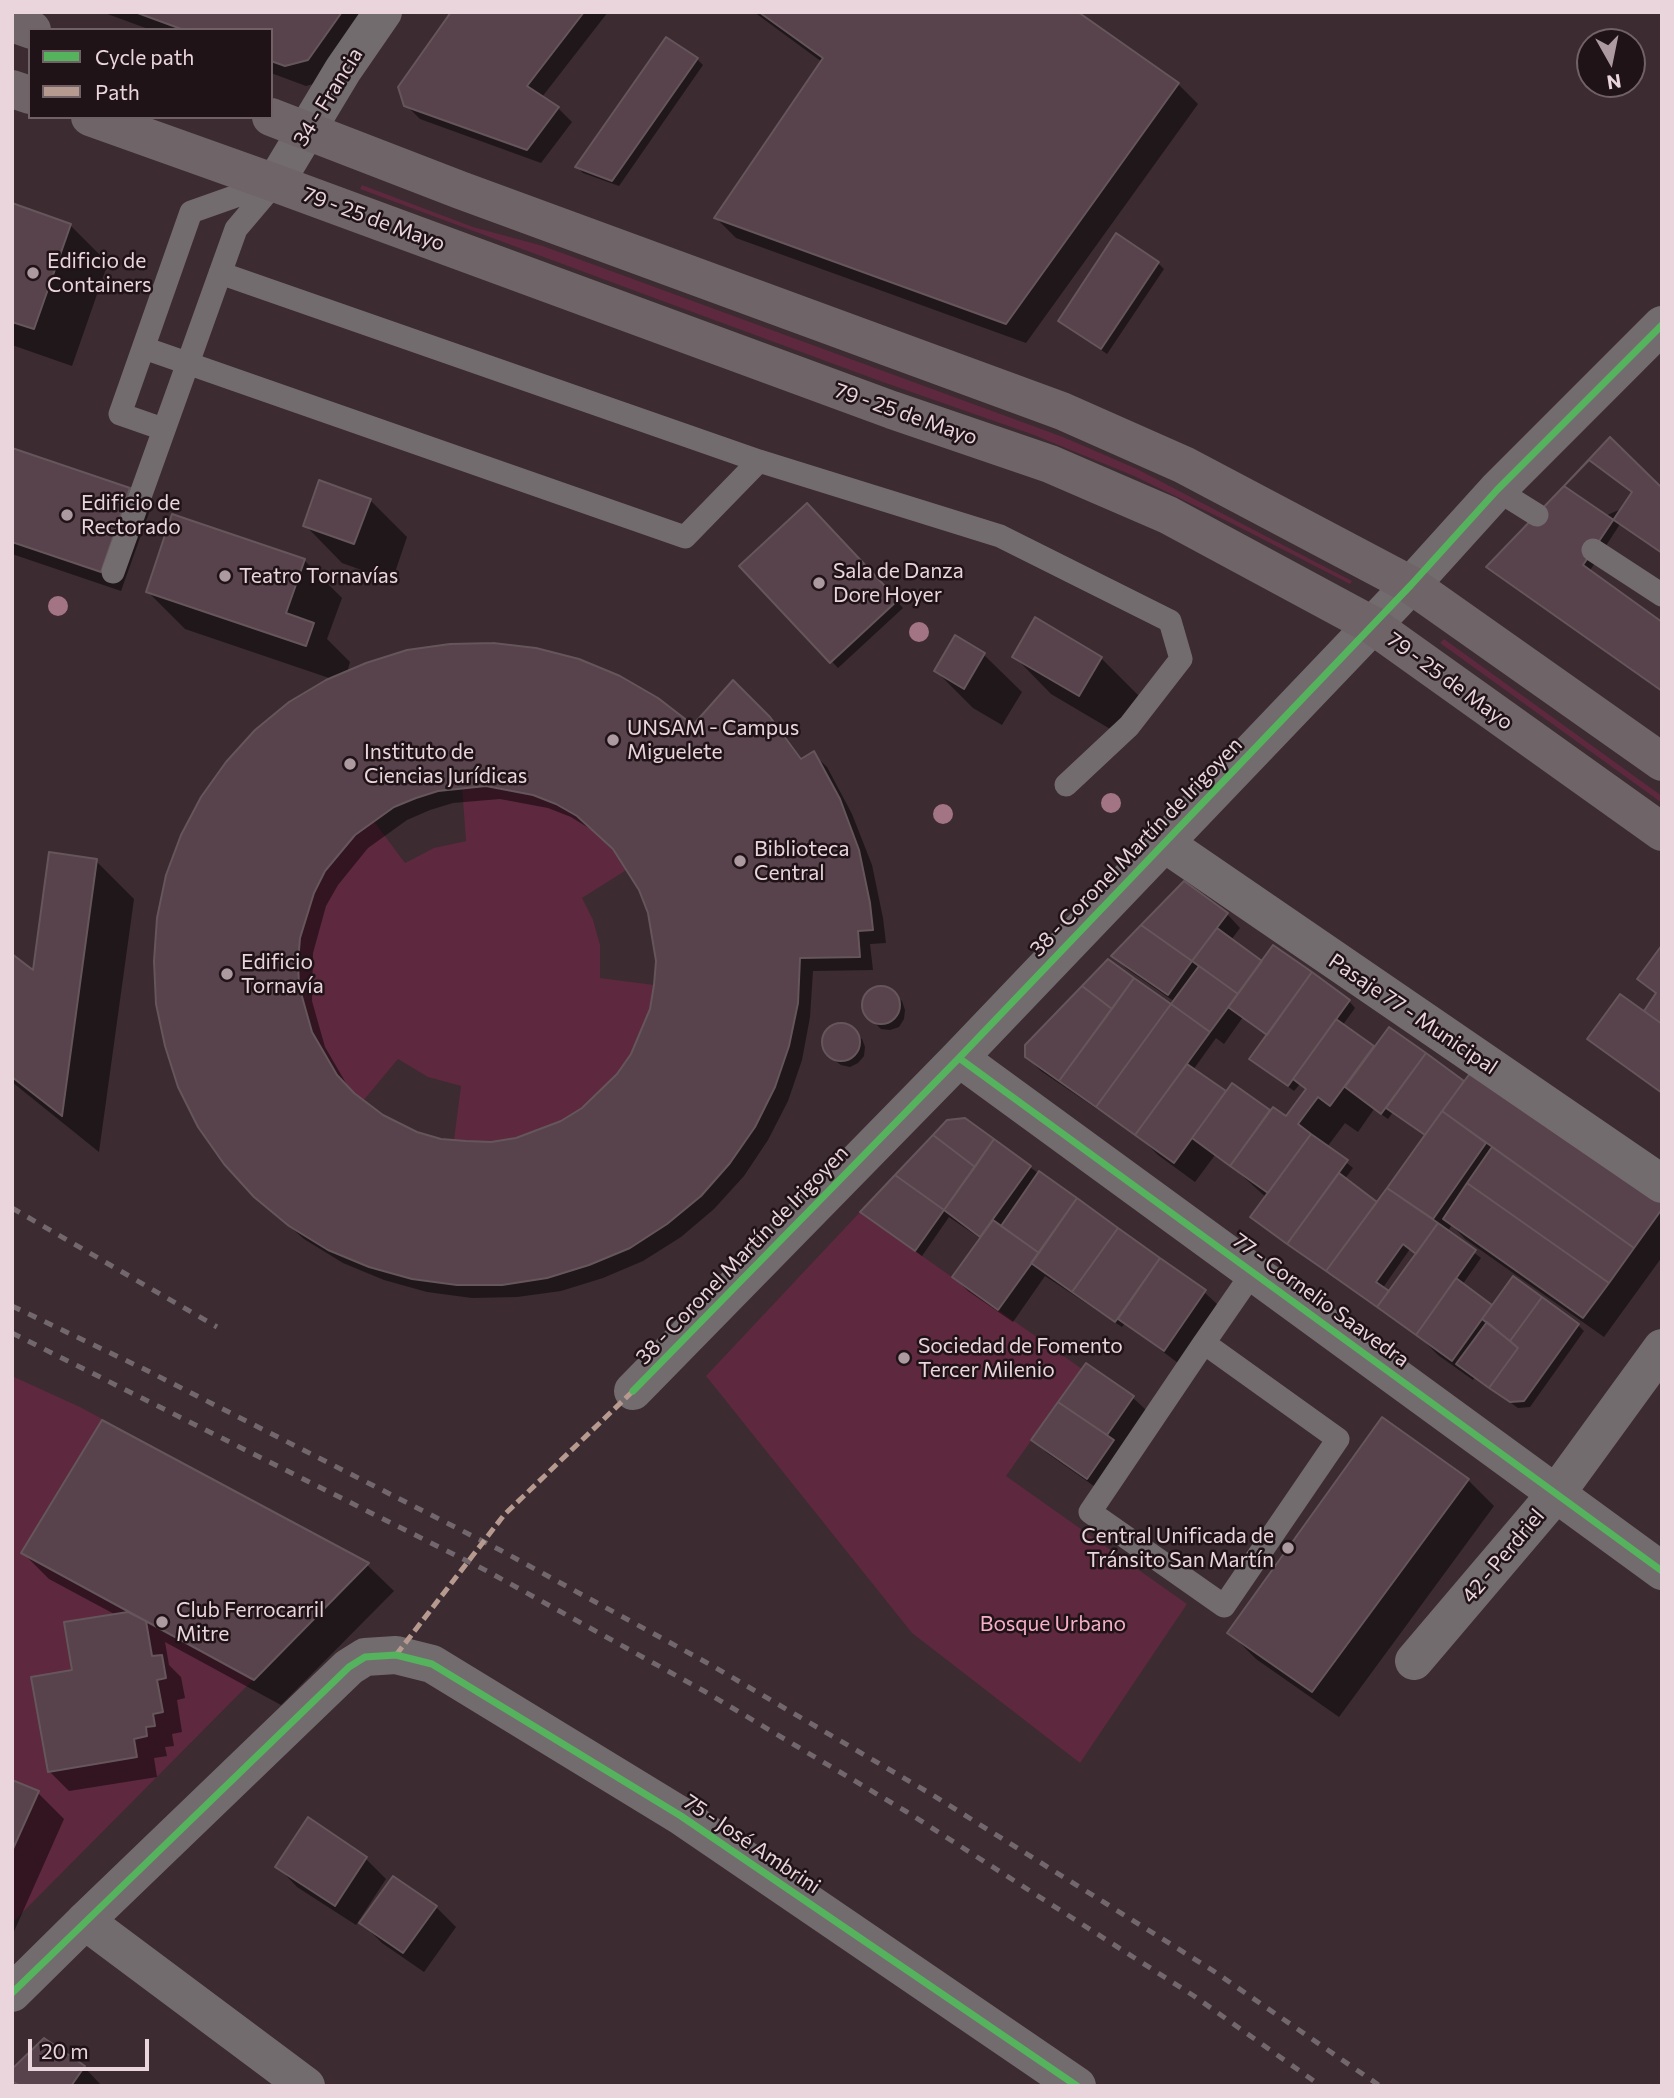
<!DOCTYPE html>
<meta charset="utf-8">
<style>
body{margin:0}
#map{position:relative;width:1674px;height:2098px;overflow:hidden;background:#3c2b31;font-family:Commissioner,sans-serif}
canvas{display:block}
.frame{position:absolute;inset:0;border:14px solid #e9d5db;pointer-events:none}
.legend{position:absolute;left:28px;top:28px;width:245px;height:91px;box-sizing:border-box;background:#201318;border:2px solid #706166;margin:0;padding:9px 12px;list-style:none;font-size:21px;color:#e9d5db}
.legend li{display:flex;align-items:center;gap:14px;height:35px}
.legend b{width:35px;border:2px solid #706166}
.north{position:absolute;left:1576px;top:28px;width:70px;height:70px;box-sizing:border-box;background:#201318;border:2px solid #706166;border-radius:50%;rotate:171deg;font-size:19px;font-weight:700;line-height:28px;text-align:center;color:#e9d5db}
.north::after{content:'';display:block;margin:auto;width:24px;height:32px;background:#ac9aa0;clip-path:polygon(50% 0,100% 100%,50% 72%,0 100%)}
.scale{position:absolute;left:28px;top:2039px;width:121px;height:32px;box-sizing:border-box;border:4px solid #e9d5db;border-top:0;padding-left:9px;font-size:21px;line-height:24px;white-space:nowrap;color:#e9d5db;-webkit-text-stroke:5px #201318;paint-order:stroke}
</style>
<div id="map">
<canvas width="1674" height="2098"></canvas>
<div class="frame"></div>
<ul class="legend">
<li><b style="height:9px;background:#56b35d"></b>Cycle path</li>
<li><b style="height:9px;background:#b69a8f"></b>Path</li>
</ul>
<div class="north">N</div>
<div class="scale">20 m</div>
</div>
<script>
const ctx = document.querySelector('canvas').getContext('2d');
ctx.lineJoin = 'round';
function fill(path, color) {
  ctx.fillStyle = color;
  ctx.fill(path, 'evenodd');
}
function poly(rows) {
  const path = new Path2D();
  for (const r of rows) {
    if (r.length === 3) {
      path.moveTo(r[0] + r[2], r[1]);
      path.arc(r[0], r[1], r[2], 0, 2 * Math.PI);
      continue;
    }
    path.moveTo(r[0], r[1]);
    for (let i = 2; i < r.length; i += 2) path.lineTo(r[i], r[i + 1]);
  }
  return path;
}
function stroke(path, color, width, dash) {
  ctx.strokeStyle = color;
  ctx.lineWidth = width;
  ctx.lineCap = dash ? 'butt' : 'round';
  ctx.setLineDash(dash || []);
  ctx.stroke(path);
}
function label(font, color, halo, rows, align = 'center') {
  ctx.font = font + ' Commissioner,sans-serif';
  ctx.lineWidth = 5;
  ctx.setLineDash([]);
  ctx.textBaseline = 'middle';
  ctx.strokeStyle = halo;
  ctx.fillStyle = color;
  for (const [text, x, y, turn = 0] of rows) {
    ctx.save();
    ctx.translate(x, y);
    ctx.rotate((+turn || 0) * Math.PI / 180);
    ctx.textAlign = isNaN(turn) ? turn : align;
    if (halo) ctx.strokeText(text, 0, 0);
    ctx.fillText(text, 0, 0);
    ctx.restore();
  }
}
fill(poly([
 [362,185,473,227,543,246,1063,437,1137,469,1352,581,1350,584,1235,525,1134,476,1034,435,880,381,630,289,360,189],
 [1444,639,1662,796,1662,803,1440,643],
 [486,786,533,795,556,804,577,816,613,849,628,869,582,898,593,920,600,945,600,978,654,985,650,1009,631,1054,617,1074,582,1108,561,1121,516,1138,491,1142,466,1141,454,1140,461,1086,428,1077,398,1059,363,1101,354,1093,337,1075,312,1032,299,986,298,962,300,938,314,893,325,871,355,835,373,820,405,863,434,848,466,841,462,787],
 [860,1212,1082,1369,1006,1476,1187,1604,1080,1763,912,1633,706,1376],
 [12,1376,80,1407,369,1563,12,1923]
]), '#5e283e');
fill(poly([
 [102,12,377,12,328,80,306,86,271,73,271,30,151,30],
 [453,12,608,12,542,97,558,108,572,122,541,163,420,119,406,105],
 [754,12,1075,12,1178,84,1198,104,1026,343,736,238,716,218,822,62],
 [697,59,703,65,619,186,583,173,577,167],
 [12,205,70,225,108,263,72,366,12,345],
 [1158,263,1164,269,1107,354,1060,321],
 [12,450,129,490,150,510,121,591,12,554],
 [1662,491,1662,553,1620,524,1589,572,1662,624,1662,691,1489,567],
 [370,500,407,537,392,581,342,563,305,525],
 [807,506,903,608,838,668,742,566],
 [304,560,342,598,327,639,350,662,347,673,693,727,733,682,783,733,803,760,813,754,827,767,852,814,872,865,883,918,886,943,870,944,873,970,813,971,810,1017,802,1060,788,1101,768,1140,744,1176,714,1209,681,1237,643,1261,603,1278,561,1291,517,1297,472,1298,427,1292,384,1280,343,1263,304,1239,255,1196,332,679,185,629,148,592],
 [500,799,548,808,571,817,592,830,618,852,646,901,655,936,657,961,652,1010,643,1033,619,1075,583,1109,562,1123,516,1139,491,1143,441,1140,417,1133,383,1117,350,1090,325,1047,312,1001,313,953,326,906,338,885,368,848,407,820,430,810,453,803],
 [1035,620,1101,658,1139,696,1117,733,1051,694,1014,656],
 [956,638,984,655,1022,692,1002,725,973,708,936,671],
 [96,861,134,899,99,1152,12,1082,12,956,34,973],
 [1227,914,1240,928,1231,940,1262,963,1273,947,1349,1001,1355,1008,1342,1026,1375,1049,1389,1029,1464,1084,1662,1203,1662,1257,1604,1337,1465,1239,1452,1225,1447,1232,1481,1258,1462,1285,1492,1307,1578,1325,1584,1331,1530,1407,1518,1408,1475,1377,1473,1380,1438,1355,1424,1341,1259,1223,1267,1198,1238,1172,1215,1155,1195,1182,1158,1155,1144,1141,1041,1071,1027,1057,1172,1006,1175,1002,1127,969,1114,956],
 [1243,1017,1269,1036,1252,1059,1294,1091,1300,1084,1306,1091,1287,1118,1270,1113,1227,1093,1193,1070,1216,1038,1224,1044],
 [1374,1109,1388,1119,1393,1112,1427,1136,1377,1205,1344,1180,1353,1168,1327,1147,1345,1123,1358,1132],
 [1410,1249,1418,1255,1389,1294,1382,1289],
 [878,988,888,989,902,1001,905,1010,904,1019,899,1027,890,1030,881,1029,867,1016,863,1007,864,998,870,991],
 [838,1025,847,1026,855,1032,862,1039,865,1047,864,1056,858,1063,850,1067,841,1065,834,1060,823,1044,824,1036,830,1028],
 [964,1120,1204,1292,1218,1305,1178,1363,1125,1323,1122,1327,1045,1276,1013,1322,968,1291,954,1277,981,1239,949,1217,922,1256,863,1212],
 [1086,1365,1132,1397,1146,1410,1101,1491,1047,1453,1034,1440],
 [103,1422,367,1565,394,1591,281,1705,165,1642,169,1665,181,1677,185,1698,177,1700,182,1732,172,1734,174,1746,165,1747,167,1756,154,1758,157,1777,69,1791,49,1771,74,1671,116,1615,49,1579,23,1553],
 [1468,1480,1494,1506,1339,1717,1256,1659,1230,1633],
 [12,1781,38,1793,64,1819,12,1936],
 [309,1819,366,1859,386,1879,356,1925,297,1887,277,1866],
 [436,1907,456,1927,424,1972,382,1943,361,1922],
 [84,2067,102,2086,18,2086,12,2080]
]), '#0007');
const building = poly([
 [135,12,342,12,308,60,285,66,271,61,271,30,184,30,135,12],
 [451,12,584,12,527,86,559,107,527,150,404,106,398,87,451,12],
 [759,12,1078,12,1179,83,1006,324,714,218,823,58,759,12],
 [666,37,698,58,612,181,575,167,666,37],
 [12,203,71,224,34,329,12,322,12,203],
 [1116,233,1159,262,1101,349,1058,321,1116,233],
 [1610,437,1662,488,1662,553,1564,486,1610,437],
 [12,448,130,488,101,572,12,542,12,448],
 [1589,460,1632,492,1583,565,1662,622,1662,691,1486,567,1589,460],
 [319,480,371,499,354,544,303,526,319,480],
 [807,503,898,600,830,663,739,566,807,503],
 [172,514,305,559,286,613,314,623,306,646,146,592,172,514],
 [1035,617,1102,657,1079,696,1012,657,1035,617],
 [955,635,985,653,964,689,934,671,955,635],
 [493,643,536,648,579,659,620,676,658,698,693,725,733,680,770,717,801,759,814,751,840,799,859,850,870,903,873,930,858,931,860,957,800,958,798,1003,789,1046,775,1087,755,1127,730,1163,701,1196,667,1224,630,1248,589,1265,547,1278,502,1285,457,1285,412,1279,369,1267,328,1250,289,1226,254,1197,224,1164,198,1127,178,1087,165,1046,156,1004,154,961,157,918,166,875,181,835,201,797,226,762,255,730,289,702,326,680,366,663,407,650,450,644,493,643],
 [486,786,533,795,556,804,577,816,613,849,639,890,648,913,656,961,654,985,650,1009,631,1054,617,1074,582,1108,561,1121,516,1138,491,1142,466,1141,441,1139,417,1132,383,1115,354,1093,337,1075,312,1032,299,986,298,962,300,938,314,893,325,871,355,835,394,807,416,798,438,791,486,786],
 [49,852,97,859,62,1116,12,1077,12,954,33,970,49,852],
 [1184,881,1228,913,1192,961,1141,925,1184,881],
 [1141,925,1192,961,1168,995,1111,956,1141,925],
 [1217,928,1262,961,1238,994,1192,961,1217,928],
 [1273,945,1312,972,1267,1035,1228,1007,1273,945],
 [1662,945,1662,1024,1644,1011,1656,993,1637,979,1662,945],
 [1108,959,1134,978,1112,1009,1082,986,1108,959],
 [1199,966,1238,994,1210,1032,1171,1004,1199,966],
 [1312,972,1350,1000,1288,1086,1249,1059,1312,972],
 [1134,978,1171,1004,1096,1107,1059,1081,1134,978],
 [1082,986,1112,1009,1059,1081,1025,1057,1025,1045,1082,986],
 [881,1005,19],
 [1620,994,1662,1024,1662,1093,1587,1039,1620,994],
 [1171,1004,1210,1032,1135,1135,1096,1107,1171,1004],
 [1336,1019,1374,1046,1330,1106,1318,1097,1298,1124,1311,1134,1268,1193,1230,1166,1273,1107,1286,1116,1306,1089,1293,1079,1336,1019],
 [841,1042,19],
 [1389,1027,1426,1053,1381,1114,1345,1087,1389,1027],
 [1426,1053,1464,1081,1425,1135,1386,1108,1426,1053],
 [1187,1064,1226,1091,1174,1163,1135,1135,1187,1064],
 [1474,1068,1662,1201,1662,1209,1634,1248,1442,1111,1474,1068],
 [1232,1083,1270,1110,1230,1166,1192,1138,1232,1083],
 [1442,1111,1486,1143,1433,1219,1387,1188,1442,1111],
 [965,1118,994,1139,975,1167,933,1135,947,1120,965,1118],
 [1311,1134,1348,1160,1287,1244,1250,1217,1311,1134],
 [933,1135,975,1167,944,1210,895,1175,933,1135],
 [994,1139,1031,1166,980,1237,944,1210,994,1139],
 [1492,1147,1634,1248,1609,1283,1467,1183,1492,1147],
 [1039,1171,1077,1198,1039,1253,1001,1226,1039,1171],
 [1339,1173,1377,1202,1326,1271,1287,1244,1339,1173],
 [895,1175,944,1210,915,1251,860,1212,895,1175],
 [1467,1183,1609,1283,1583,1318,1443,1219,1467,1183],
 [1387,1188,1438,1223,1416,1254,1403,1244,1376,1282,1389,1291,1377,1307,1326,1271,1387,1188],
 [1077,1198,1118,1228,1072,1292,1031,1263,1077,1198],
 [993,1220,1039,1253,998,1310,952,1277,993,1220],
 [1438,1223,1476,1250,1416,1335,1377,1307,1438,1223],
 [1118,1228,1160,1258,1115,1322,1072,1292,1118,1228],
 [1160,1258,1206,1290,1164,1351,1118,1319,1160,1258],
 [1513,1276,1542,1297,1510,1341,1482,1319,1513,1276],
 [1456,1278,1492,1305,1452,1361,1416,1335,1456,1278],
 [1542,1297,1579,1324,1524,1401,1510,1402,1489,1388,1518,1348,1510,1341,1542,1297],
 [1487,1322,1518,1348,1489,1388,1456,1364,1487,1322],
 [1086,1363,1134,1396,1107,1435,1058,1402,1086,1363],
 [1058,1402,1114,1440,1087,1479,1031,1440,1058,1402],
 [1382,1417,1469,1479,1312,1692,1227,1633,1382,1417],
 [102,1420,369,1563,254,1680,21,1553,102,1420],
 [128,1612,146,1621,152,1656,162,1655,166,1678,157,1680,163,1712,153,1714,155,1726,146,1727,147,1736,134,1739,137,1757,48,1772,31,1677,72,1670,64,1622,128,1612],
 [12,1780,39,1791,12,1851,12,1780],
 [308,1817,367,1857,335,1906,275,1867,308,1817],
 [393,1876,437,1906,403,1953,359,1923,393,1876],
 [44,2038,85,2066,71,2086,20,2086,12,2081,12,2069,44,2038]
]);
fill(building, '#58424b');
stroke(building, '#65565b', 2);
stroke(poly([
 [144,348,685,537,759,461,220,273],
 [163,429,120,414,191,212,273,183],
 [759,461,1000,536,1170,621,1181,659,1129,726,1066,785],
 [1497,490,1537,515],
 [1593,550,1662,595],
 [113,572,236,229,275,183],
 [1204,1343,1338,1439,1224,1606,1090,1512,1204,1343],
 [1204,1343,1253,1272]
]), '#736c6f', 23);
stroke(poly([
 [275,183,343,70,383,12],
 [1164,843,1662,1184],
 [959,1058,1662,1571],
 [633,1391,959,1058,1411,585,1497,490,1662,325],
 [1414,1661,1555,1495,1662,1348],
 [85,1921,349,1667,365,1657,396,1655,432,1664,681,1816,1077,2086]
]), '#736c6f', 38);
stroke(poly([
 [12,1993,85,1921,306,2086]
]), '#736c6f', 38);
stroke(poly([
 [12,23,32,30],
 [12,89,30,95],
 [90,117,275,183,892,410,1050,464,1168,515,1372,625,1662,832],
 [271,117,460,190,1062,411,1184,465,1411,585,1662,762]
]), '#6f6468', 38);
stroke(poly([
 [12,1208,217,1327],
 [12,1306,144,1369,500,1550,711,1665,931,1794,1212,1970,1380,2086],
 [12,1333,487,1571,704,1691,907,1812,1194,1996,1321,2086]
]), '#72676c', 5, [9, 9]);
stroke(poly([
 [396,1655,504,1515,633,1391]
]), '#b69a8f', 5, [10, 5]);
stroke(poly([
 [959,1058,1662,1571],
 [633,1391,959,1058,1411,585,1497,490,1662,325],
 [12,1993,349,1667,365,1657,396,1655,432,1664,681,1816,1077,2086]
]), '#56b35d', 7);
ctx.fillStyle = '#a27484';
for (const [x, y] of [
 [58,606],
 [919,632],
 [1111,803],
 [943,814]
]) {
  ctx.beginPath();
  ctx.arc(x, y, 10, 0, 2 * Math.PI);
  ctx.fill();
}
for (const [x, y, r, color] of [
 [33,273,7,"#ac9aa0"],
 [67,515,7,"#ac9aa0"],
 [225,576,7,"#ac9aa0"],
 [819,583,7,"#ac9aa0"],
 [613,740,7,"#ac9aa0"],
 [350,764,7,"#ac9aa0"],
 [740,861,7,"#ac9aa0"],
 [227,974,7,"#ac9aa0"],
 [904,1358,7,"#ac9aa0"],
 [1288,1548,7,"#ac9aa0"],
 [162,1622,7,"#ac9aa0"]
]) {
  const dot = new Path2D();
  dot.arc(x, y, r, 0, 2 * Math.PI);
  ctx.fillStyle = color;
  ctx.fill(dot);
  stroke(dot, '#201318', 2.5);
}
label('21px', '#e9d5db', '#201318', [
 ["34 - Francia",328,97,-58],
 ["79 - 25 de Mayo",374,219,20],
 ["79 - 25 de Mayo",906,414,19],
 ["79 - 25 de Mayo",1450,681,36],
 ["38 - Coronel Martín de Irigoyen",1136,847,-46],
 ["Pasaje 77 - Municipal",1413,1014,34],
 ["38 - Coronel Martín de Irigoyen",742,1255,-46],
 ["77 - Cornelio Saavedra",1321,1300,36],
 ["42 - Perdriel",1503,1556,-50],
 ["75 - José Ambrini",752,1844,34]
]);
label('21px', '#e9d5db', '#201318', [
 ["Edificio de",47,261],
 ["Containers",47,285],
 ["Edificio de",81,503],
 ["Rectorado",81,527],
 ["Sala de Danza",833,571],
 ["Dore Hoyer",833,595],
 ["Teatro Tornavías",239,576],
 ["UNSAM - Campus",627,728],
 ["Miguelete",627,752],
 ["Instituto de",364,752],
 ["Ciencias Jurídicas",364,776],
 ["Biblioteca",754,849],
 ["Central",754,873],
 ["Edificio",241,962],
 ["Tornavía",241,986],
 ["Sociedad de Fomento",918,1346],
 ["Tercer Milenio",918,1370],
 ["Central Unificada de",1274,1536,"right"],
 ["Tránsito San Martín",1274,1560,"right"],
 ["Club Ferrocarril",176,1610],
 ["Mitre",176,1634]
], 'left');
label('21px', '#f6b0c8', '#201318', [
 ["Bosque Urbano",1053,1624]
]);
</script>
